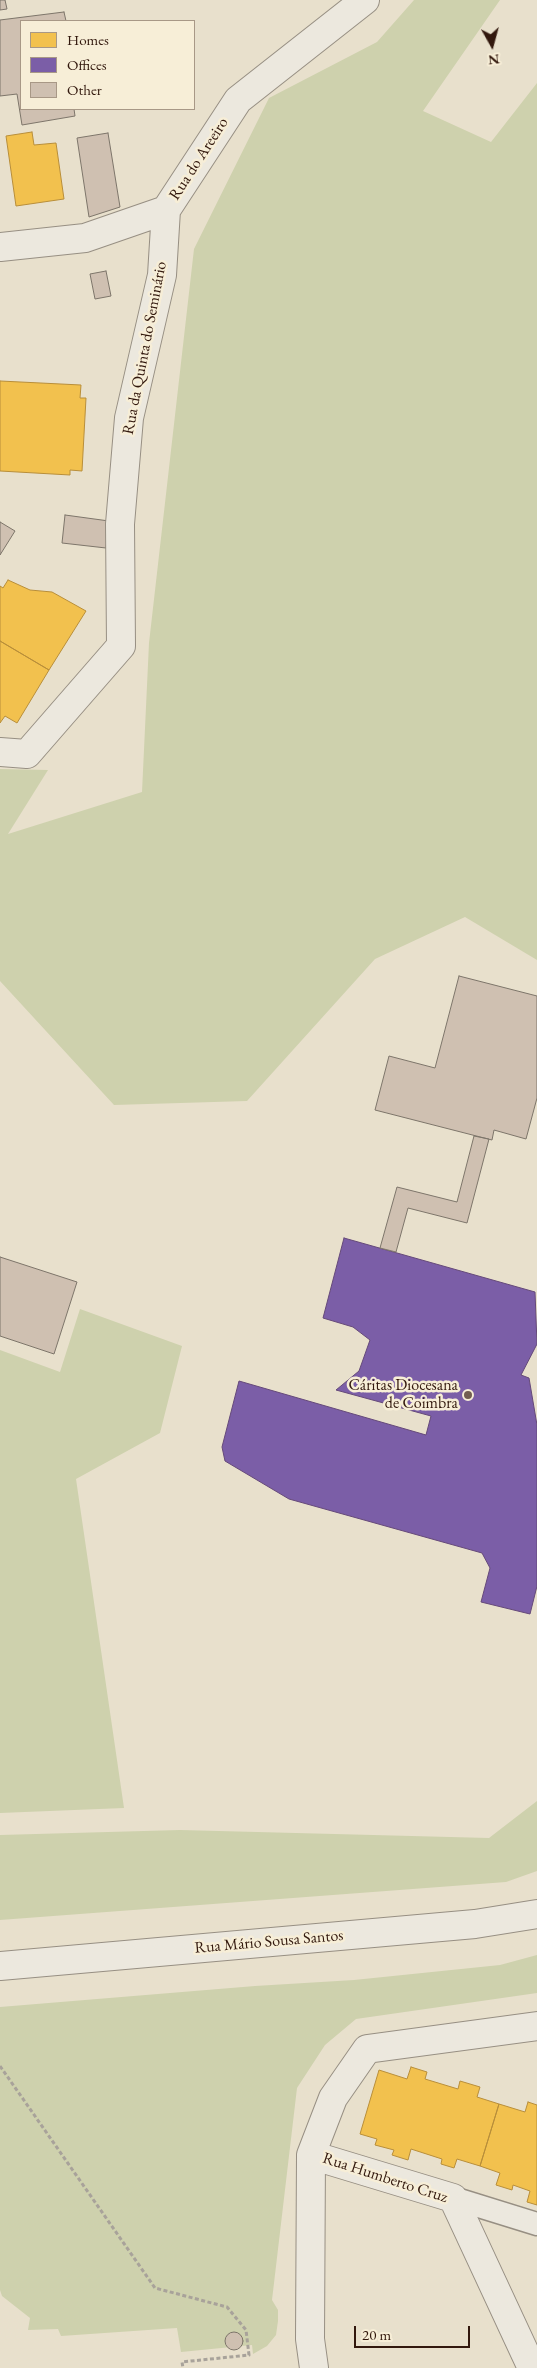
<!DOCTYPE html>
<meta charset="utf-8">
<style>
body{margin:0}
#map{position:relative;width:537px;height:2368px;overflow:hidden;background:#e8e0cc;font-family:"EB Garamond",serif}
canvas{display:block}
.legend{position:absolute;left:20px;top:20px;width:175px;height:90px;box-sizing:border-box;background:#f7eed7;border:1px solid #a89886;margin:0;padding:6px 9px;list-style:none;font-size:15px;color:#32180d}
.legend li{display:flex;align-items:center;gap:10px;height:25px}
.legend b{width:25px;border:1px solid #a89886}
.north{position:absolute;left:467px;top:20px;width:50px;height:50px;-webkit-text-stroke:4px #f7eed7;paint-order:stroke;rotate:173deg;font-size:14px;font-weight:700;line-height:20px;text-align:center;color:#32180d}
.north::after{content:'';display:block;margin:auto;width:18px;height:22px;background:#32180d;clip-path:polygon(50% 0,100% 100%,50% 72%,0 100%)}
.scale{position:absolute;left:354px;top:2326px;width:116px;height:22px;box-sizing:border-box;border:2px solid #32180d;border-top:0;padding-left:6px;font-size:15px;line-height:18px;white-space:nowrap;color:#32180d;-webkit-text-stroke:4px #f7eed7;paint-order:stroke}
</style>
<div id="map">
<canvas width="537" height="2368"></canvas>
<ul class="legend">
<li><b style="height:14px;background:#f2c14e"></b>Homes</li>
<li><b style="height:14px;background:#7b5ea7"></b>Offices</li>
<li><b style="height:14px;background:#cfc0b1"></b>Other</li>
</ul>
<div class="north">N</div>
<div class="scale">20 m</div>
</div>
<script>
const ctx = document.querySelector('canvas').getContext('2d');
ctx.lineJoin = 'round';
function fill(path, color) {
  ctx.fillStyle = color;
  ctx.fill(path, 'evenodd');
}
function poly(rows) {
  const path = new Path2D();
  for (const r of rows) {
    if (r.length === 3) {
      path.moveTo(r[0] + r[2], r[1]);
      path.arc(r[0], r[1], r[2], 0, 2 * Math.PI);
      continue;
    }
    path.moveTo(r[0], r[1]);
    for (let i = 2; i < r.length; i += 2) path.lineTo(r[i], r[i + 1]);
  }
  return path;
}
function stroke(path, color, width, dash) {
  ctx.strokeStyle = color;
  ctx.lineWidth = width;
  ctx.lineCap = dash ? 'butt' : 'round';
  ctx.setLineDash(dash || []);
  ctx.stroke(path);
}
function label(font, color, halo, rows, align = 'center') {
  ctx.font = font + ' "EB Garamond",serif';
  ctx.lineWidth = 5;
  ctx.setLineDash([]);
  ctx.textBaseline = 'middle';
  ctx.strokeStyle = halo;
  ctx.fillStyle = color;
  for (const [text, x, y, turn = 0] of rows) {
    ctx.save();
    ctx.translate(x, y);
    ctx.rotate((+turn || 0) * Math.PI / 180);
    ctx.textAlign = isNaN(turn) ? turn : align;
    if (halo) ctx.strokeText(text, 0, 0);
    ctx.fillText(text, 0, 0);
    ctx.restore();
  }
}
fill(poly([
 [414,0,500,0,423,111,491,142,537,83,537,960,465,917,375,959,247,1101,114,1105,0,981,0,769,48,770,8,834,142,792,149,643,194,249,269,98,377,42],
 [80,1309,182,1346,160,1433,76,1479,124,1808,0,1813,0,1350,60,1372],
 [537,1801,537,1871,506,1882,0,1920,0,1835,180,1830,489,1838],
 [537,1955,537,1993,356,2019,325,2045,297,2088,272,2300,278,2310,278,2321,276,2335,267,2346,253,2354,252,2345,181,2352,177,2328,61,2336,58,2329,28,2330,30,2318,2,2296,0,2290,0,2007,255,1986,354,1980,500,1965]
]), '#ced1ad');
const homes = poly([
 [32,132,34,145,56,143,64,199,16,206,6,136,32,132],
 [0,381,81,385,80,398,86,398,82,471,70,470,70,475,0,471,0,381],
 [8,580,30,590,52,592,86,611,49,670,0,641,0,586,3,588,8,580],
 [0,641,49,670,17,723,5,716,0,723,0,641],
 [411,2067,427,2072,425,2079,458,2089,460,2081,480,2087,477,2097,499,2104,480,2166,457,2159,454,2168,441,2164,442,2159,411,2149,408,2160,392,2155,394,2150,375,2145,377,2139,360,2134,379,2070,407,2079,411,2067],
 [528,2102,537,2105,537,2205,527,2202,530,2191,513,2185,512,2190,496,2185,500,2173,480,2166,499,2104,525,2112,528,2102]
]);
fill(homes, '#f2c14e');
stroke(homes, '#b88e3a', 1);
const offices = poly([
 [344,1238,535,1292,537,1344,521,1375,529,1378,537,1425,537,1586,530,1614,481,1602,490,1568,482,1553,289,1499,225,1461,222,1447,239,1381,426,1435,431,1416,336,1390,359,1371,370,1340,353,1327,323,1318,344,1238]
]);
fill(offices, '#7b5ea7');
stroke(offices, '#654979', 1);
const building = poly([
 [0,0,5,0,7,9,0,10,0,0],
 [64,12,66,21,21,21,21,109,74,109,75,116,22,125,17,94,0,96,0,20,64,12],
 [108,133,120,207,89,217,77,138,108,133],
 [106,271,111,296,95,299,90,274,106,271],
 [65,515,109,521,106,548,62,543,65,515],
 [0,522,15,531,0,555,0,522],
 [459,976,537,996,537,1098,526,1139,494,1130,492,1140,375,1110,389,1056,435,1068,459,976],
 [474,1136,489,1139,467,1223,408,1208,396,1252,380,1248,397,1187,457,1202,474,1136],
 [0,1257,77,1282,54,1354,0,1336,0,1257],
 [234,2341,9]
]);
fill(building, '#cfc0b1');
stroke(building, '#7d756a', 1);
const lane = poly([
 [453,2198,537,2224]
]);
const street = poly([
 [0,247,85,238,166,210,238,100,365,0],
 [0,752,27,754,121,646,120,524,129,418,162,275,166,210],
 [0,1966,475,1924,537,1914],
 [311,2155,453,2198,532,2368],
 [314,2368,310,2339,311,2155,333,2098,367,2049,537,2026]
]);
stroke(lane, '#978f83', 25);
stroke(street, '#978f83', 30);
stroke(poly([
 [0,2066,155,2288,227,2307,246,2330,249,2355,182,2362,183,2368]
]), '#a8a29a', 3, [4, 2.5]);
stroke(lane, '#ece8de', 22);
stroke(street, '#ece8de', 28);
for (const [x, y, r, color] of [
 [468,1395,5,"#725e50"]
]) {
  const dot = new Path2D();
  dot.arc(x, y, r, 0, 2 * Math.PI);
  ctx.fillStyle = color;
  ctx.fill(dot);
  stroke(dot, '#f7eed7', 2);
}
label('16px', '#32180d', '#f7eed7', [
 ["Rua do Areeiro",199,159,-57],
 ["Rua da Quinta do Seminário",145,348,-79],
 ["Rua Mário Sousa Santos",269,1942,-5],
 ["Rua Humberto Cruz",385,2178,18]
]);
label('16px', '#32180d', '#f7eed7', [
 ["Cáritas Diocesana",458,1386],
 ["de Coimbra",458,1404]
], 'right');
</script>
